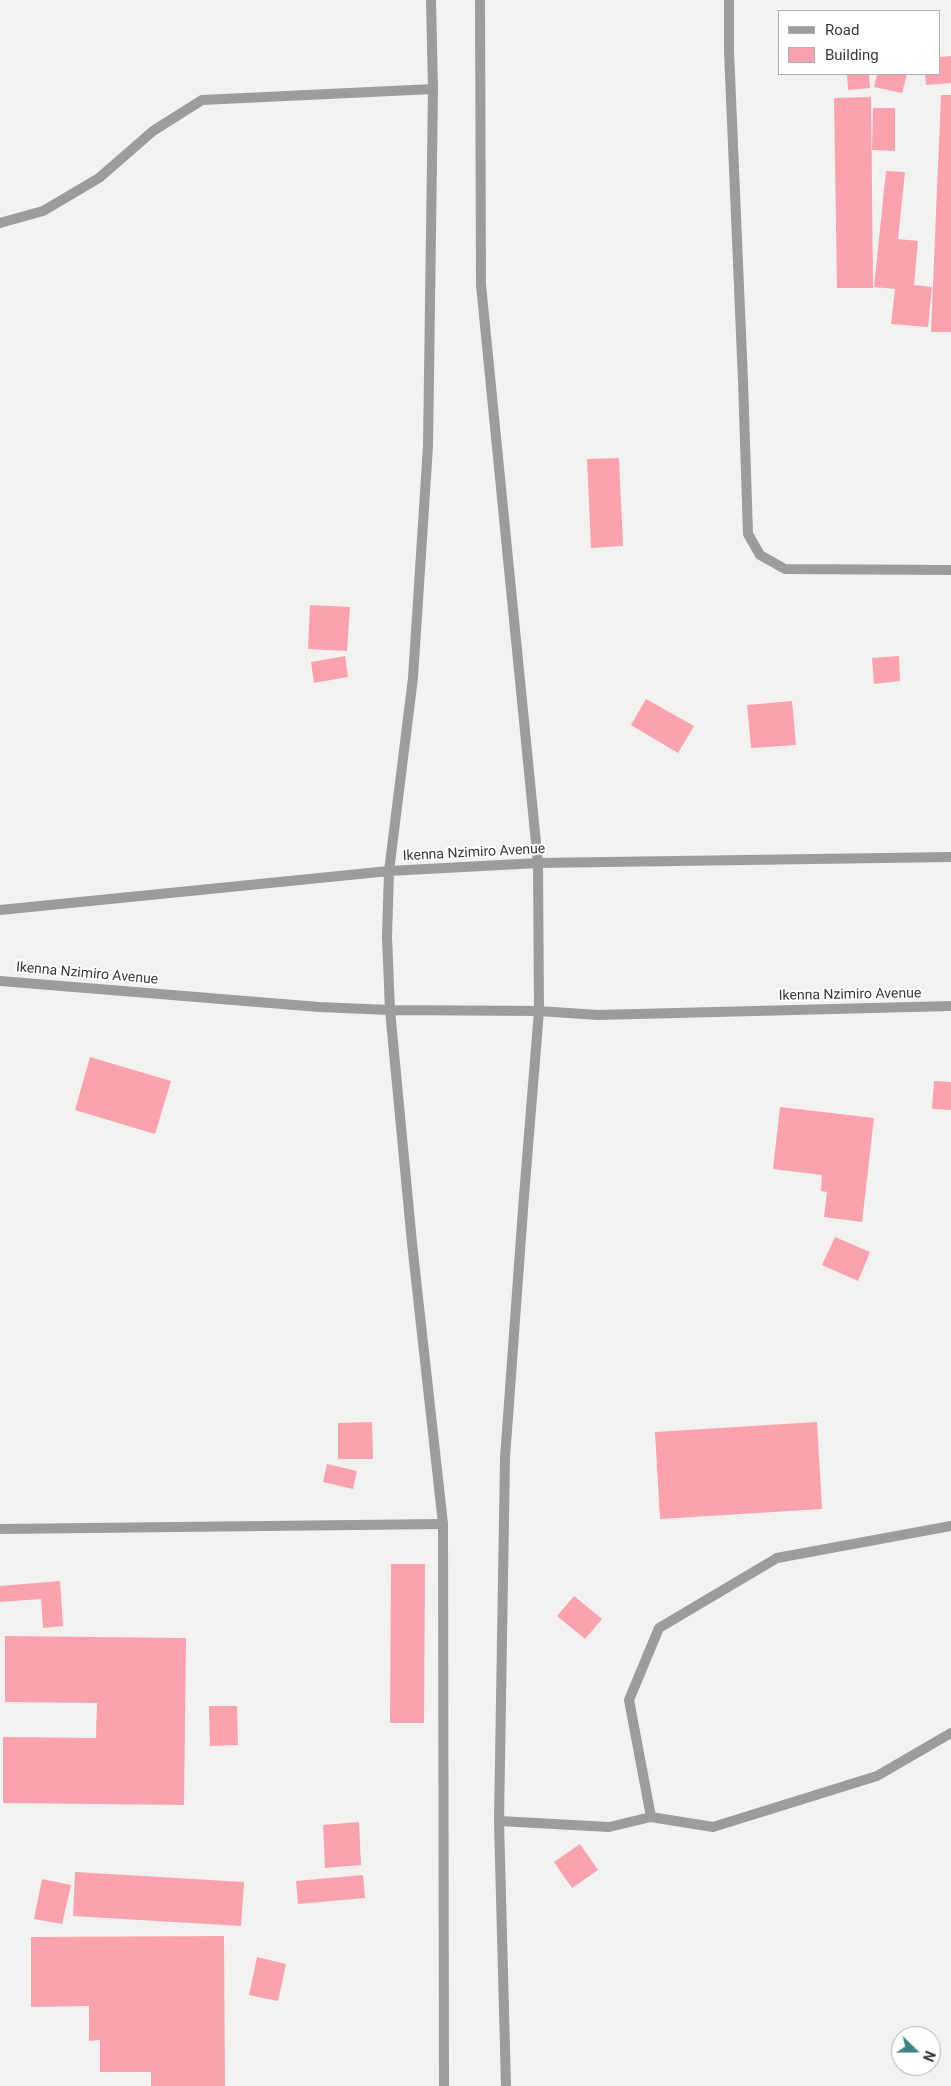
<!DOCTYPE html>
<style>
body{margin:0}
#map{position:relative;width:951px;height:2086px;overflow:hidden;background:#f4f1f1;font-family:Roboto,sans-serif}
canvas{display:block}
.legend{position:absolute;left:778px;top:10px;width:162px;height:65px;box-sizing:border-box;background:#fff;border:1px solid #b1b0b0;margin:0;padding:6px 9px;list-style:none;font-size:15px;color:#3b393a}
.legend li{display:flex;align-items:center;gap:10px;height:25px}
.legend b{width:25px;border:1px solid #b1b0b0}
.north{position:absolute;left:891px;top:2026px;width:50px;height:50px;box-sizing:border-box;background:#fff;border:1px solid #b1b0b0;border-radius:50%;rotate:112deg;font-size:14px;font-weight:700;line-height:20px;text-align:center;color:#3b393a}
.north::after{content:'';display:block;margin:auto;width:18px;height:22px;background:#3e8582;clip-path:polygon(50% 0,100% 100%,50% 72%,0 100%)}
</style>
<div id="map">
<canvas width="951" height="2086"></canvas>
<ul class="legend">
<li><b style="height:6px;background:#9d9b9b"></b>Road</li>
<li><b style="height:14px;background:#faa3ae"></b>Building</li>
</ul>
<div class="north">N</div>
</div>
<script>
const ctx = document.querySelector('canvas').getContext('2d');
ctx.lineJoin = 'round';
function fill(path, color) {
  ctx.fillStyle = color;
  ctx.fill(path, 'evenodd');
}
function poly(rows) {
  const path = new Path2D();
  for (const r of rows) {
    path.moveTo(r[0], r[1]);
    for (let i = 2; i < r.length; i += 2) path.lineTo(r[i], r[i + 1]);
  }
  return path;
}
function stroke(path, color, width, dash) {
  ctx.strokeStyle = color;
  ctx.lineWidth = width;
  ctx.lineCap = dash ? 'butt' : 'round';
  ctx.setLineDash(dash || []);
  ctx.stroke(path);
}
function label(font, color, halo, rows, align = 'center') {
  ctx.font = font + ' Roboto,sans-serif';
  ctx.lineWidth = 4;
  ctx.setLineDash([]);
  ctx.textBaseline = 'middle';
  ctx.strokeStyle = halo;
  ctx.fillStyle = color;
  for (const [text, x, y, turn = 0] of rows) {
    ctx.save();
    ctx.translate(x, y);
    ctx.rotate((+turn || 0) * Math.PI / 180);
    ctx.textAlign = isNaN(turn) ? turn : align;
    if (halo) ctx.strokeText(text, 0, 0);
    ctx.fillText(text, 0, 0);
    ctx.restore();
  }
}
fill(poly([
 [951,56,951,83,926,85,925,74,940,74,940,57],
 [847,74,869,74,870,88,848,90],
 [877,74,907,74,902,93,874,87],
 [941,95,951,95,951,332,931,332],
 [871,97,873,288,837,288,834,98],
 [873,108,895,108,895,151,872,150],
 [886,171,905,172,898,239,918,241,914,285,932,287,928,327,891,324,895,289,874,287],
 [619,458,623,546,591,548,587,459],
 [310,605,350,607,347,651,308,649],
 [345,656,348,677,314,683,311,662],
 [899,656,900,681,874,684,872,658],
 [646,699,694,726,678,753,631,725],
 [792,701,796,745,751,748,747,705],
 [90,1057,171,1081,155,1134,75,1110],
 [934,1081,951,1082,951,1110,932,1109],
 [780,1107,874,1118,862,1222,824,1217,827,1192,821,1191,822,1175,773,1169],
 [835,1237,870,1252,858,1281,822,1265],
 [372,1422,373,1459,338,1459,338,1423],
 [817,1422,822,1509,660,1519,655,1432],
 [327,1464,357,1471,353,1489,323,1482],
 [391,1564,425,1564,424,1723,390,1723],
 [60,1581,63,1626,43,1628,41,1599,0,1602,0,1586],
 [574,1596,602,1619,585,1639,557,1616],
 [5,1636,186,1638,184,1805,3,1803,3,1737,96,1738,97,1703,5,1702],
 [209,1706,237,1706,238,1745,210,1746],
 [359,1822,361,1865,325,1868,323,1825],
 [580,1844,598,1870,572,1888,554,1862],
 [75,1872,244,1882,241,1926,73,1916],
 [363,1875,365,1898,298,1904,296,1881],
 [42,1879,71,1885,62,1924,34,1919],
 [224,1936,225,2086,151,2086,151,2072,100,2072,100,2040,89,2041,89,2006,31,2007,31,1937],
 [257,1957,286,1964,278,2001,249,1995]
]), '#faa3ae');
stroke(poly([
 [729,0,729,51,743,381,748,534,760,555,785,569,951,570],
 [951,1526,777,1558,659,1628,629,1700,651,1817,713,1827,877,1776,951,1733]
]), '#9d9b9b', 10);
stroke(poly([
 [0,223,43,211,99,178,153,131,202,100,433,89],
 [0,1529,443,1524],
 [499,1821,609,1827,651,1817]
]), '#9d9b9b', 10);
stroke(poly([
 [431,0,433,89,428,446,413,678,389,871,387,937,390,1010,412,1243,443,1524,444,2086],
 [480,0,481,285,538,863,539,1011,524,1196,505,1458,499,1821,506,2086],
 [0,910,389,871,538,863,951,857],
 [0,981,319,1007,390,1010,539,1011,598,1015,951,1006]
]), '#9d9b9b', 10);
label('14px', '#3b393a', '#fff', [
 ["Ikenna Nzimiro Avenue",474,853,-3],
 ["Ikenna Nzimiro Avenue",87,974,5],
 ["Ikenna Nzimiro Avenue",850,995,-1]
]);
</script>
